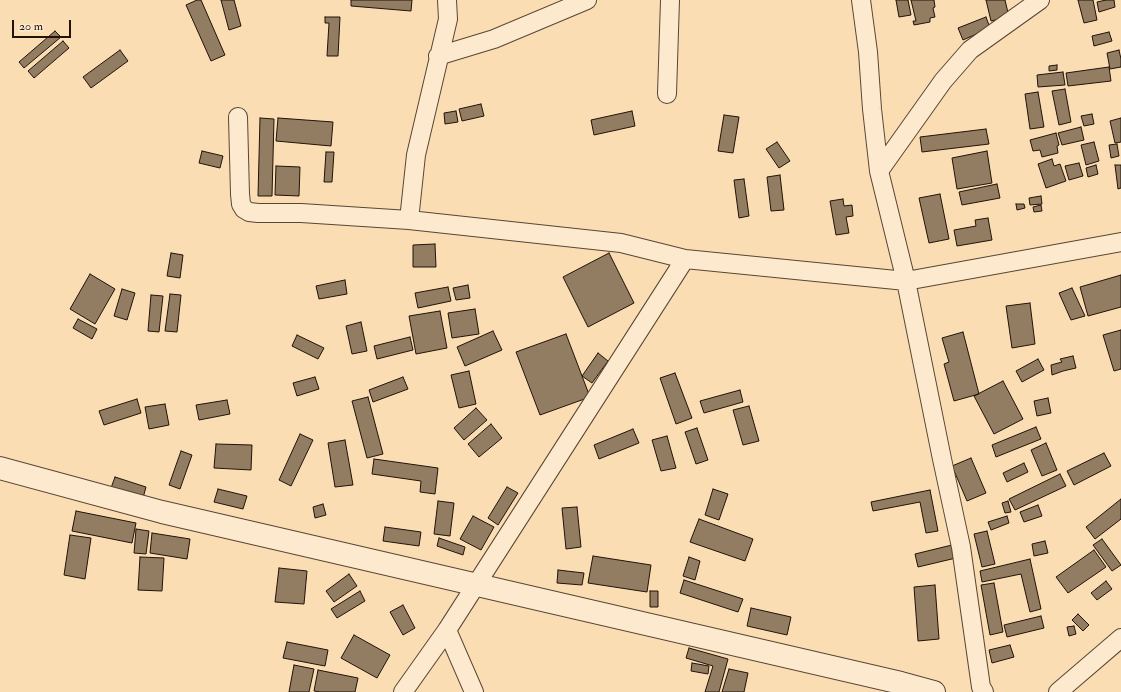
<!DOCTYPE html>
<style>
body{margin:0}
#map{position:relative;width:1121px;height:692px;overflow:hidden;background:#fbddb4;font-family:"IM FELL Double Pica",serif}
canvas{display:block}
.scale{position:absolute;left:12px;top:20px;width:59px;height:18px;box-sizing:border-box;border:2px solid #211309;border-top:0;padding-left:5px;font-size:12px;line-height:14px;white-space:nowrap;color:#211309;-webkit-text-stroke:3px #fce9ce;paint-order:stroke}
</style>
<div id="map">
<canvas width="1121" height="692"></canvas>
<div class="scale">20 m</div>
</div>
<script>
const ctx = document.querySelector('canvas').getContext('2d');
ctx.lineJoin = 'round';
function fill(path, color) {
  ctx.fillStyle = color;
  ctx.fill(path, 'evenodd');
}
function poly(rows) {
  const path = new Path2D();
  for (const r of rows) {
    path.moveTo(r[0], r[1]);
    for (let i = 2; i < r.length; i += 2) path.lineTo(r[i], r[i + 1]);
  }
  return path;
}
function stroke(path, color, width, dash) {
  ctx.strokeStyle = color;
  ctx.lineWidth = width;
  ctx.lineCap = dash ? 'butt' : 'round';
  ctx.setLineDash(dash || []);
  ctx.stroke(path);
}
const building = poly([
 [197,0,201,0,225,55,211,61,186,5,197,0],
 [221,0,234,0,241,26,229,30,221,0],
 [351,0,412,0,411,11,351,6,351,0],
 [896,0,908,0,911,15,899,17,896,0],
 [911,0,934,0,935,7,933,8,935,17,930,18,930,22,914,25,913,21,916,21,911,0],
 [986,0,1005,0,1009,17,991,21,986,0],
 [1078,0,1093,0,1097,20,1084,23,1078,0],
 [1106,0,1114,0,1115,7,1099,12,1097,2,1106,0],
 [325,17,340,17,338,56,327,56,329,23,325,23,325,17],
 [986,17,990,28,963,40,958,28,986,17],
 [55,31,61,37,24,68,19,62,55,31],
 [1109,32,1112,41,1094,46,1092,36,1109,32],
 [63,41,69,48,34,78,28,71,63,41],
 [120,50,128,61,91,88,83,77,120,50],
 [1119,50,1121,59,1121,67,1110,69,1107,53,1119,50],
 [1057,65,1057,70,1049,71,1049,66,1057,65],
 [1109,67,1111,81,1068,86,1066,73,1109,67],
 [1063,72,1065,85,1038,87,1037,75,1063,72],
 [1065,89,1071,122,1059,125,1052,91,1065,89],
 [1038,92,1044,127,1030,129,1025,94,1038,92],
 [481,104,484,116,462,121,459,109,481,104],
 [456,111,458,122,445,124,444,113,456,111],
 [632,111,635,126,594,135,591,120,632,111],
 [1092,114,1094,124,1084,126,1081,116,1092,114],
 [724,115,739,117,733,153,718,151,724,115],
 [260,118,274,119,272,196,258,196,260,118],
 [278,118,333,122,331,146,276,141,278,118],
 [1121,118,1121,142,1115,143,1110,121,1121,118],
 [1081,127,1084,140,1062,145,1058,133,1081,127],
 [986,129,989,144,922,152,920,137,986,129],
 [1056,133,1059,145,1057,146,1058,153,1042,157,1040,150,1033,151,1030,140,1056,133],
 [777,142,790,161,779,168,766,149,777,142],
 [1094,142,1099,161,1086,165,1081,145,1094,142],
 [1117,144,1119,156,1111,158,1109,145,1117,144],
 [202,151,223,156,220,168,199,163,202,151],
 [987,151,992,183,957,189,952,158,987,151],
 [326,152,334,152,332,182,324,182,326,152],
 [1052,159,1054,166,1060,164,1066,181,1046,188,1038,164,1052,159],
 [1079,163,1083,176,1069,180,1065,166,1079,163],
 [1096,165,1098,174,1088,177,1086,168,1096,165],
 [1115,165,1121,165,1121,188,1118,189,1115,165],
 [276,166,300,167,299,196,275,195,276,166],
 [780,175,784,210,771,211,767,177,780,175],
 [744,179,749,216,739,218,734,180,744,179],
 [997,184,1000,198,962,205,959,192,997,184],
 [940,194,949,239,929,243,919,198,940,194],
 [1041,196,1042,204,1030,205,1029,198,1041,196],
 [843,199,844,206,852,205,853,216,846,217,849,233,836,235,830,201,843,199],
 [1016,204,1024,204,1025,208,1017,210,1016,204],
 [1041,205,1042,211,1034,212,1033,207,1041,205],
 [988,218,992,240,957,246,954,230,976,226,975,220,988,218],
 [435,244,436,267,413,267,413,245,435,244],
 [171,253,183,255,180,278,167,276,171,253],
 [609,253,634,303,588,327,563,277,609,253],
 [90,274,115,289,95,324,70,309,90,274],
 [1121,275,1121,307,1088,316,1080,287,1121,275],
 [345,280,347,294,319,299,316,286,345,280],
 [468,285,470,298,456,300,453,288,468,285],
 [448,287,451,301,418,308,415,293,448,287],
 [1072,288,1085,316,1071,320,1059,293,1072,288],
 [122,289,135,293,127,320,114,316,122,289],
 [170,294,181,295,177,332,165,331,170,294],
 [151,295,163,296,159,332,148,331,151,295],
 [1030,303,1035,344,1012,348,1006,306,1030,303],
 [475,309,479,334,452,338,448,313,475,309],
 [440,311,447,348,416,354,409,316,440,311],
 [78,319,97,329,92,339,73,328,78,319],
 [361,322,367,351,352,354,346,326,361,322],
 [1121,330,1121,369,1114,371,1103,335,1121,330],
 [493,331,502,350,465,366,457,347,493,331],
 [963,332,979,394,954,401,944,364,949,362,942,338,963,332],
 [566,334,590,397,540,415,516,352,566,334],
 [297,335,324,348,318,359,292,346,297,335],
 [410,337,413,350,377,359,374,346,410,337],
 [598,353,608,361,592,383,582,376,598,353],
 [1073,356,1076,368,1063,371,1052,375,1051,365,1062,362,1060,359,1073,356],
 [1038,359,1044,370,1022,382,1016,371,1038,359],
 [469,371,476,404,459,408,451,375,469,371],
 [675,373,692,418,676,424,660,378,675,373],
 [315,377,319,389,297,396,293,383,315,377],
 [403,377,408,389,373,402,369,390,403,377],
 [1003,381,1023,419,994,434,974,396,1003,381],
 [740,390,743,402,704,413,700,401,740,390],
 [368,397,383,454,367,458,352,401,368,397],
 [1048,398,1051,413,1037,416,1034,401,1048,398],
 [137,399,141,413,104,425,99,411,137,399],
 [227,400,230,414,199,420,196,405,227,400],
 [165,404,169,425,149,429,145,407,165,404],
 [749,406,759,441,743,445,733,410,749,406],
 [476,408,487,420,464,440,454,428,476,408],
 [491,424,502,438,479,457,468,444,491,424],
 [1036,427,1041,439,996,457,992,445,1036,427],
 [697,428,708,460,696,464,685,432,697,428],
 [633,429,639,443,599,459,594,445,633,429],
 [300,434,313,440,291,486,279,480,300,434],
 [667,436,676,468,661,471,652,440,667,436],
 [345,440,353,485,335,487,328,443,345,440],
 [1046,443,1057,470,1042,476,1031,450,1046,443],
 [216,444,252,445,251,470,214,468,216,444],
 [181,451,192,455,180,489,169,485,181,451],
 [1104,453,1111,466,1074,485,1067,471,1104,453],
 [971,458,986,493,967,501,952,466,971,458],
 [374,459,438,468,435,494,420,492,421,481,372,474,374,459],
 [1024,463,1028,472,1007,482,1003,473,1024,463],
 [1060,474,1066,486,1015,510,1009,499,1060,474],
 [115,477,146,487,143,498,111,488,115,477],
 [507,487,518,493,498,525,488,518,507,487],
 [218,489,247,496,243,509,214,502,218,489],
 [713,489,728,494,719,520,705,515,713,489],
 [930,490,938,531,926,533,920,502,873,511,871,502,930,490],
 [1121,499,1121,519,1095,539,1086,527,1121,499],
 [438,501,454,503,450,536,434,534,438,501],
 [1008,501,1011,512,1005,513,1002,503,1008,501],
 [323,504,326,515,315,518,313,507,323,504],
 [1038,505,1042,516,1024,522,1020,512,1038,505],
 [577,507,581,547,566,549,562,508,577,507],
 [76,511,136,523,132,543,72,531,76,511],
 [473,516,494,527,481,550,460,539,473,516],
 [1007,516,1009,523,991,530,988,522,1007,516],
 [699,519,753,539,745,561,690,542,699,519],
 [385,527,421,532,419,546,383,541,385,527],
 [136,529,149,531,146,554,134,553,136,529],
 [987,531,995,564,982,567,974,534,987,531],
 [152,533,190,539,187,559,150,553,152,533],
 [70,535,91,538,85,579,64,575,70,535],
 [439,538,465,547,463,555,437,546,439,538],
 [1102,539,1121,565,1112,571,1093,545,1102,539],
 [1045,541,1048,553,1034,556,1032,544,1045,541],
 [952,545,956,558,918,567,915,554,952,545],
 [1094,550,1106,567,1068,593,1056,577,1094,550],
 [593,556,651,565,647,592,588,583,593,556],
 [140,557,164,558,162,591,138,590,140,557],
 [689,557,700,561,695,580,683,576,689,557],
 [1030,559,1041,609,1030,612,1021,574,982,582,980,571,1030,559],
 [279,568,307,571,304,604,275,602,279,568],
 [558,570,584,573,582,585,557,583,558,570],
 [349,574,357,586,334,602,326,591,349,574],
 [684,580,743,599,738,612,680,593,684,580],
 [1106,581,1112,589,1097,600,1091,593,1106,581],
 [994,583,1003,632,990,635,981,585,994,583],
 [935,585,939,639,918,641,914,587,935,585],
 [360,591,365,601,337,618,331,609,360,591],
 [650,591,658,591,658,607,650,607,650,591],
 [403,605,415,628,403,635,390,612,403,605],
 [751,608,791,617,787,635,747,626,751,608],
 [1078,614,1089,625,1083,631,1072,620,1078,614],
 [1041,616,1044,628,1007,637,1004,625,1041,616],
 [1074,626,1076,634,1069,636,1067,627,1074,626],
 [354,635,390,655,377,678,341,658,354,635],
 [287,642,328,650,325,666,283,658,287,642],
 [1010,645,1014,657,992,663,989,650,1010,645],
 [689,648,728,659,719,692,705,692,713,666,686,658,689,648],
 [692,663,709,666,708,674,691,671,692,663],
 [294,665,314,669,309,692,289,692,294,665],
 [729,669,748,673,744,692,722,692,729,669],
 [318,670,358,678,355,692,320,692,314,691,318,670]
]);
fill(building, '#927c62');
stroke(building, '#211309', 1);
const minor = poly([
 [861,0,868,52,872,109,879,171],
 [438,56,494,39,587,0],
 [667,94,670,0],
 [238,117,240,194,241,204,244,209,249,212,258,213,301,213,409,220,621,243,685,259],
 [409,220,416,155,448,19,447,0],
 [447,630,474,692],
 [403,692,447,630,685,259,906,281,1121,242],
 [984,692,981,687,961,547,942,459,906,281,879,171,943,81,970,50,1040,0],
 [1058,692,1121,638]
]);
const tertiary = poly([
 [0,468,162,512,901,683,934,692]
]);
stroke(minor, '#584634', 20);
stroke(tertiary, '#584634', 24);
stroke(minor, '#fce9ce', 18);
stroke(tertiary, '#fce9ce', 22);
</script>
